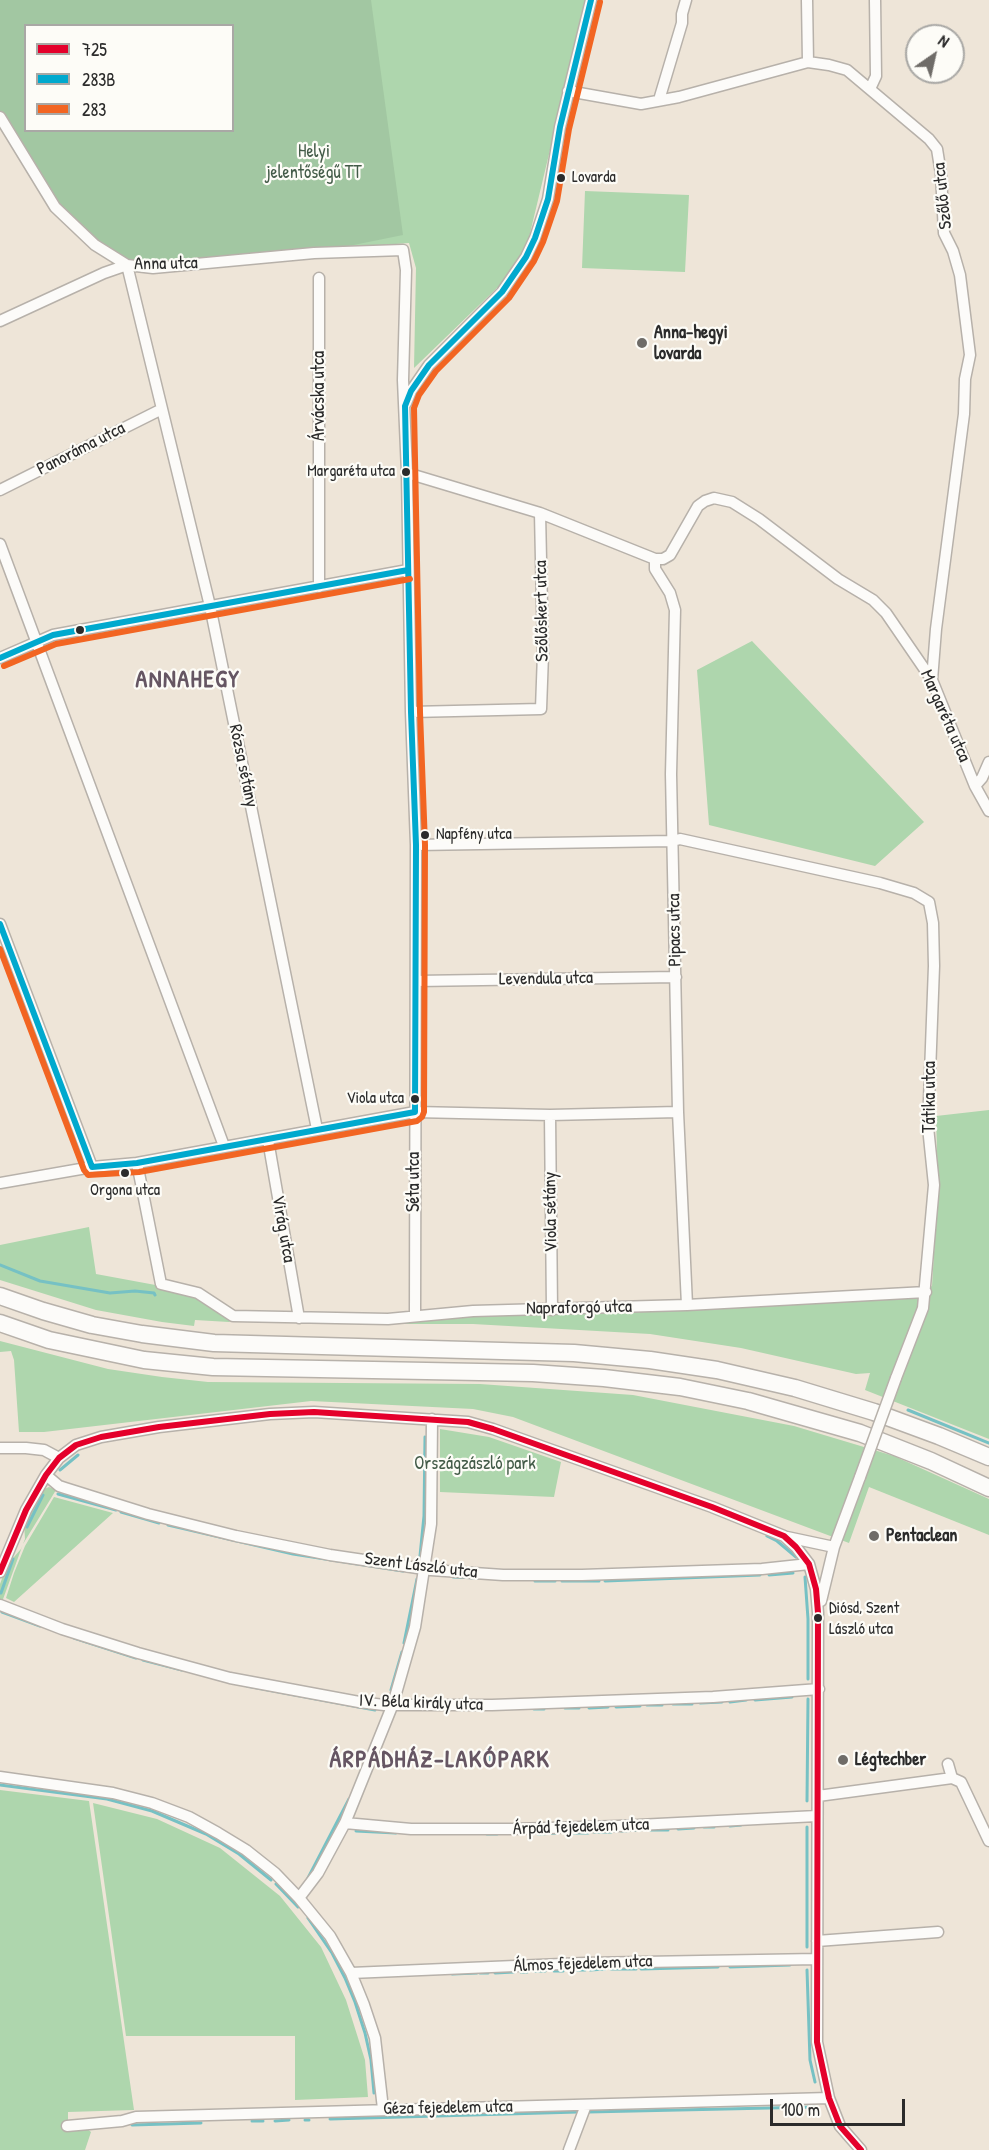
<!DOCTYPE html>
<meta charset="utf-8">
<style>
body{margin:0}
#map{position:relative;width:989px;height:2150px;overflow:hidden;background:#eee5d8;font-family:"Patrick Hand",sans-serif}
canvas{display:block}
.legend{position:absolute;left:24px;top:24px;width:210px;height:108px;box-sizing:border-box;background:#fdfcf7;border:2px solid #a9a8a5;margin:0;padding:8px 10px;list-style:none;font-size:18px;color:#2b2b2b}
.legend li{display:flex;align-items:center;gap:12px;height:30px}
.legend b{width:30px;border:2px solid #a9a8a5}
.north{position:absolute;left:905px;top:24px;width:60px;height:60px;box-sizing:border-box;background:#fdfcf7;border:2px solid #a9a8a5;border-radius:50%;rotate:34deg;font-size:16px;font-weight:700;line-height:24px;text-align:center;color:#2b2b2b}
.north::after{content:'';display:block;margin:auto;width:21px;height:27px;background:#6f6c68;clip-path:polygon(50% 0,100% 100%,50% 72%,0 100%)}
.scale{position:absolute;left:770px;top:2099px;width:135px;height:27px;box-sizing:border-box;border:3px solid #2b2b2b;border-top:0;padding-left:8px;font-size:18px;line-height:21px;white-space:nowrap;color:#2b2b2b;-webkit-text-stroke:4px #fdfcf7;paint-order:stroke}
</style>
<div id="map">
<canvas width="989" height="2150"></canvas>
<ul class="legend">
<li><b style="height:8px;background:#e4002b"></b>725</li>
<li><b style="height:8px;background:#00a9ce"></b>283B</li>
<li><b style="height:8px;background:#f26522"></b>283</li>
</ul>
<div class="north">N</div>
<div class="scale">100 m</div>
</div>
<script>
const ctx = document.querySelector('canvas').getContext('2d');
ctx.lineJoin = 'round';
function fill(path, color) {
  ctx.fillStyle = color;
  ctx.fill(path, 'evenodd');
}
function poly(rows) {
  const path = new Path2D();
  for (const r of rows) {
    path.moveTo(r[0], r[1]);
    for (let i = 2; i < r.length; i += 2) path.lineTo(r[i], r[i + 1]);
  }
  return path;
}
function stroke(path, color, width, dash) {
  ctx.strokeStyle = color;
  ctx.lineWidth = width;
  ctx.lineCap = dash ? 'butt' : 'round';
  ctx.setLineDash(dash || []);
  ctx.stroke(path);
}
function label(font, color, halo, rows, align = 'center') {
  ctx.font = font + ' "Patrick Hand",sans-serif';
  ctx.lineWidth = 4.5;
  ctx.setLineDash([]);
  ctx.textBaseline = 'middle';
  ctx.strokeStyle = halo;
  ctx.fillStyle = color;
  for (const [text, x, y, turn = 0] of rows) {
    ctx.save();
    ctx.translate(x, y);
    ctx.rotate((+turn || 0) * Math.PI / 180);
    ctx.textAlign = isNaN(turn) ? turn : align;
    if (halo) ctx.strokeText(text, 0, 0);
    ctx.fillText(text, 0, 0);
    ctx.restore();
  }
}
fill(poly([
 [0,0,586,0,526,250,500,285,414,368,416,268,409,243,152,263,0,111],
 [26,26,232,26,232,130,26,130],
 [585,191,689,195,685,272,582,268],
 [752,641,924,822,875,866,709,825,697,670],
 [989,1110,989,1439,865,1390,870,1373,856,1374,741,1348,650,1334,473,1324,404,1324,413,1318,477,1316,502,1313,909,1298,932,1286,938,1186,936,1116],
 [89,1227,96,1274,177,1289,208,1300,232,1320,229,1322,195,1320,194,1326,162,1322,96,1310,0,1280,0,1245],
 [0,1341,108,1369,162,1377,208,1382,480,1384,633,1395,794,1426,894,1456,989,1499,989,1535,869,1487,849,1543,513,1417,473,1409,311,1401,44,1432,19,1432,14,1360,11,1351,0,1352],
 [440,1429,489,1437,561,1462,554,1497,440,1492],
 [49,1487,56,1490,23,1544,2,1602,0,1599,0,1584,7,1565,21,1549,25,1539,24,1523,42,1490],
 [54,1497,113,1513,14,1602,6,1598,14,1573,25,1546],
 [0,1790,89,1801,134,2110,68,2112,68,2129,86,2128,91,2132,85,2150,0,2150],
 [93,1803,157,1819,220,1848,280,1896,321,1947,346,2000,365,2060,368,2097,295,2100,295,2036,126,2036]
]), '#aed6ad');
fill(poly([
 [0,0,371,0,403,235,314,253,127,265,55,207,0,117],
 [26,26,232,26,232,130,26,130]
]), '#a2c7a2');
fill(poly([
 [489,1752,505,1752,505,1762,489,1761]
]), '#76c1c4');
stroke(poly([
 [0,1265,40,1281,110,1293,135,1291,154,1293,155,1295],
 [908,1410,989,1443],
 [60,1470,78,1455],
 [58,1494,116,1510],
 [121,1512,159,1523],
 [168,1525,293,1554,403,1571],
 [27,1527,43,1495],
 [767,1536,777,1541,796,1557],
 [420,1556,424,1516,425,1437],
 [769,1575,793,1573],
 [453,1577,478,1578],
 [805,1577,808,1619,808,1679],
 [535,1581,555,1581],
 [562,1581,599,1581],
 [605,1581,760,1575],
 [1,1593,13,1559],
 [2,1612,40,1626],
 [74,1638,136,1658],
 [404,1643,417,1579],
 [143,1660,182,1670],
 [247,1686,375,1710],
 [391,1690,402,1652],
 [755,1700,792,1697],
 [730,1702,746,1700],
 [700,1703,722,1702],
 [673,1704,692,1704],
 [647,1705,662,1705],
 [616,1707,640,1706],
 [565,1708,579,1708],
 [589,1708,608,1707],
 [534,1709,544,1709],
 [0,1785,107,1799,152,1811,206,1834,239,1854,271,1880],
 [807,1801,808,1699],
 [730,1826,741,1825],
 [704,1827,714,1827],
 [678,1829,694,1828],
 [650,1830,668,1830],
 [356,1831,396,1833],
 [621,1831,640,1830],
 [594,1832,611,1832],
 [570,1833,588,1833],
 [487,1834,497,1834],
 [538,1834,557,1833],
 [308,1878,349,1799],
 [276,1884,298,1907],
 [308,1918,332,1953,345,1978,355,2002,365,2033,371,2060,374,2093],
 [807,1947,807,1827],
 [730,1967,790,1965],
 [611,1969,636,1969],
 [641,1969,718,1967],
 [574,1970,585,1970],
 [590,1970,605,1969],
 [807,1970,810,2060,815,2082],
 [535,1971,545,1971],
 [554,1971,563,1971],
 [521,1972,527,1972],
 [480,1973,488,1973],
 [495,1973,514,1972],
 [452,1974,477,1973],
 [588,2112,816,2107],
 [330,2119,578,2112],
 [305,2120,309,2120],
 [252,2121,263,2121],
 [275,2121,289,2120],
 [132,2125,201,2123]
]), '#76c1c4', 3);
const minor = poly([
 [807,0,808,62],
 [870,89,876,76,875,0],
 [568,91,641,104,679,97,808,62,829,65,847,70,929,139,937,149,941,174,944,233,953,251,960,275,970,355,965,379,964,414,936,629,932,680],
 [659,100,682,23,682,14,686,0],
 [0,117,55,207,95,245,127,265,153,268,314,253,403,250,406,270,403,380,407,473,411,712,416,845,415,1315],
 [319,278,319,587],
 [0,321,104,273,127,265,210,606,317,1129],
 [406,403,411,391,429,365,502,292,526,257,535,238,548,199,560,127,591,0],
 [407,473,540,513,655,559,663,559,670,555,698,506,705,501,714,498,732,502,759,519,838,579,873,600,886,613,932,680,975,786,989,811],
 [0,490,162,409],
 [0,544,224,1146],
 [655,559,655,569,670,593,675,610,671,774,678,1112,687,1305],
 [0,658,53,635,408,570],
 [411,712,541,709,543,654,540,513],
 [975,786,982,778,989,762],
 [416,845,673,841,680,839,880,883,914,893,929,902,933,923,934,966,928,1127,934,1185,923,1308,896,1378],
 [0,924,92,1167],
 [417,981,676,977],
 [550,1115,552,1310],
 [268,1140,299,1318],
 [137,1163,161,1284,198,1293,233,1316,388,1319,473,1311,687,1305,926,1292],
 [0,1183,92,1167,137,1163,415,1112,550,1115,678,1112],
 [0,1448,26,1448,44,1450,59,1458],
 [46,1475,59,1486,65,1488,148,1514,236,1536,330,1555,431,1570,503,1575,582,1575,762,1569,809,1564],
 [787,1537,834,1547],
 [0,1572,26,1510,46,1475,59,1458,76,1445,101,1437,159,1427,270,1414,314,1412,468,1422,493,1429,712,1507,784,1536,796,1547,809,1564,816,1589,818,1613,817,2042,829,2098,840,2126,861,2150],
 [821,1601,834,1547,860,1477],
 [0,1605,62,1629,138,1653,230,1678,359,1702,384,1705,492,1705,713,1697,819,1689],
 [948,1764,952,1778,961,1782,989,1841],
 [0,1777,113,1793,152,1803,189,1817,218,1833,246,1850,275,1873,299,1898,330,1936,351,1973,364,2005,375,2038,383,2109],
 [818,1796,952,1778],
 [345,1823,411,1829,513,1829,618,1826,817,1816],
 [299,1898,318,1873,345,1823,393,1704,415,1627,431,1524,432,1419],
 [817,1941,938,1932],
 [351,1973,585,1963,817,1959],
 [67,2126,122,2121,136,2117,829,2098],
 [569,2150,586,2105]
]);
const highway = poly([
 [0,1296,43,1311,92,1325,142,1334,214,1343,574,1353,650,1360,717,1370,795,1388,874,1412,939,1436,989,1457],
 [0,1323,49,1340,144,1360,213,1367,533,1373,604,1378,680,1387,748,1401,860,1433,931,1461,989,1488]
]);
stroke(minor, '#b7b1aa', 13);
stroke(highway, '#b7b1aa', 19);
stroke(minor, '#fcfbf9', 10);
stroke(highway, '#fcfbf9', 16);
const minorBridge = poly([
 [860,1477,896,1378]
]);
stroke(minorBridge, '#b7b1aa', 13, []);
stroke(minorBridge, '#fcfbf9', 10);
stroke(poly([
 [0,1572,26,1510,46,1475,59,1458,76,1445,101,1437,159,1427,270,1414,314,1412,468,1422,493,1429,712,1507,784,1536,796,1547,809,1564,816,1589,818,1613,817,2042,829,2098,840,2126,861,2150]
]), '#e4002b', 6);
stroke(poly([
 [0,658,53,635,408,570],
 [0,924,92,1167,137,1163,415,1112,416,845,411,712,405,406,411,391,429,365,502,292,526,257,535,238,548,199,560,127,591,0]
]), '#00a9ce', 6);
stroke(poly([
 [4,666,56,644,410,579],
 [0,949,84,1170,88,1175,139,1172,417,1121,422,1117,424,1112,425,845,420,712,414,408,419,395,436,371,509,298,534,261,543,242,557,201,569,129,600,2]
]), '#f26522', 6);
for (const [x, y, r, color] of [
 [561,178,5,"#2b2b2b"],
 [642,343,6,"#6f6c68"],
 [406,472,5,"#2b2b2b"],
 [80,630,5,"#2b2b2b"],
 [425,835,5,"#2b2b2b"],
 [415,1099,5,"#2b2b2b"],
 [125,1173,5,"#2b2b2b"],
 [874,1536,6,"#6f6c68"],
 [818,1618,5,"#2b2b2b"],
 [843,1760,6,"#6f6c68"]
]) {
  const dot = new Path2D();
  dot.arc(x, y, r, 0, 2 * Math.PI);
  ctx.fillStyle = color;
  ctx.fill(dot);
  stroke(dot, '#fdfcf7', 2);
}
label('16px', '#2b2b2b', '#fdfcf7', [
 ["Lovarda",572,178],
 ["Margaréta utca",395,472,"right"],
 ["Napfény utca",436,835],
 ["Viola utca",404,1099,"right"],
 ["Orgona utca",125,1191,"center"],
 ["Diósd, Szent",829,1609],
 ["László utca",829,1630]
], 'left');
label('18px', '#435b48', '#fdfcf7', [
 ["Helyi",314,152],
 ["jelentőségű TT",314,173],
 ["Országzászló park",475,1464]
]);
label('18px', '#2b2b2b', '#fdfcf7', [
 ["Szőlő utca",943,196,-96],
 ["Anna utca",166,264,-1],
 ["Árvácska utca",319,396,-90],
 ["Panoráma utca",81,449,-27],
 ["Szőlőskert utca",542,611,-91],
 ["Margaréta utca",945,716,66],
 ["Rózsa sétány",243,766,78],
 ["Pipacs utca",675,930,-91],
 ["Levendula utca",546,979,-1],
 ["Tátika utca",930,1097,-90],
 ["Séta utca",414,1182,-90],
 ["Viola sétány",551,1212,-91],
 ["Virág utca",283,1229,80],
 ["Napraforgó utca",579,1308,-1],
 ["Szent László utca",421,1566,7],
 ["IV. Béla király utca",421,1703,2],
 ["Árpád fejedelem utca",581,1827,-2],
 ["Álmos fejedelem utca",583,1964,-2],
 ["Géza fejedelem utca",448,2108,-1]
]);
label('bold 18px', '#2b2b2b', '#fdfcf7', [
 ["Anna-hegyi",654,333],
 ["lovarda",654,354],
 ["Pentaclean",886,1536],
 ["Légtechber",855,1760]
], 'left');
ctx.letterSpacing = '1.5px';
label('bold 24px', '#665663', '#fdfcf7', [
 ["ANNAHEGY",188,681],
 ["ÁRPÁDHÁZ-LAKÓPARK",440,1761]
]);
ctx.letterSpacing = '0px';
</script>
